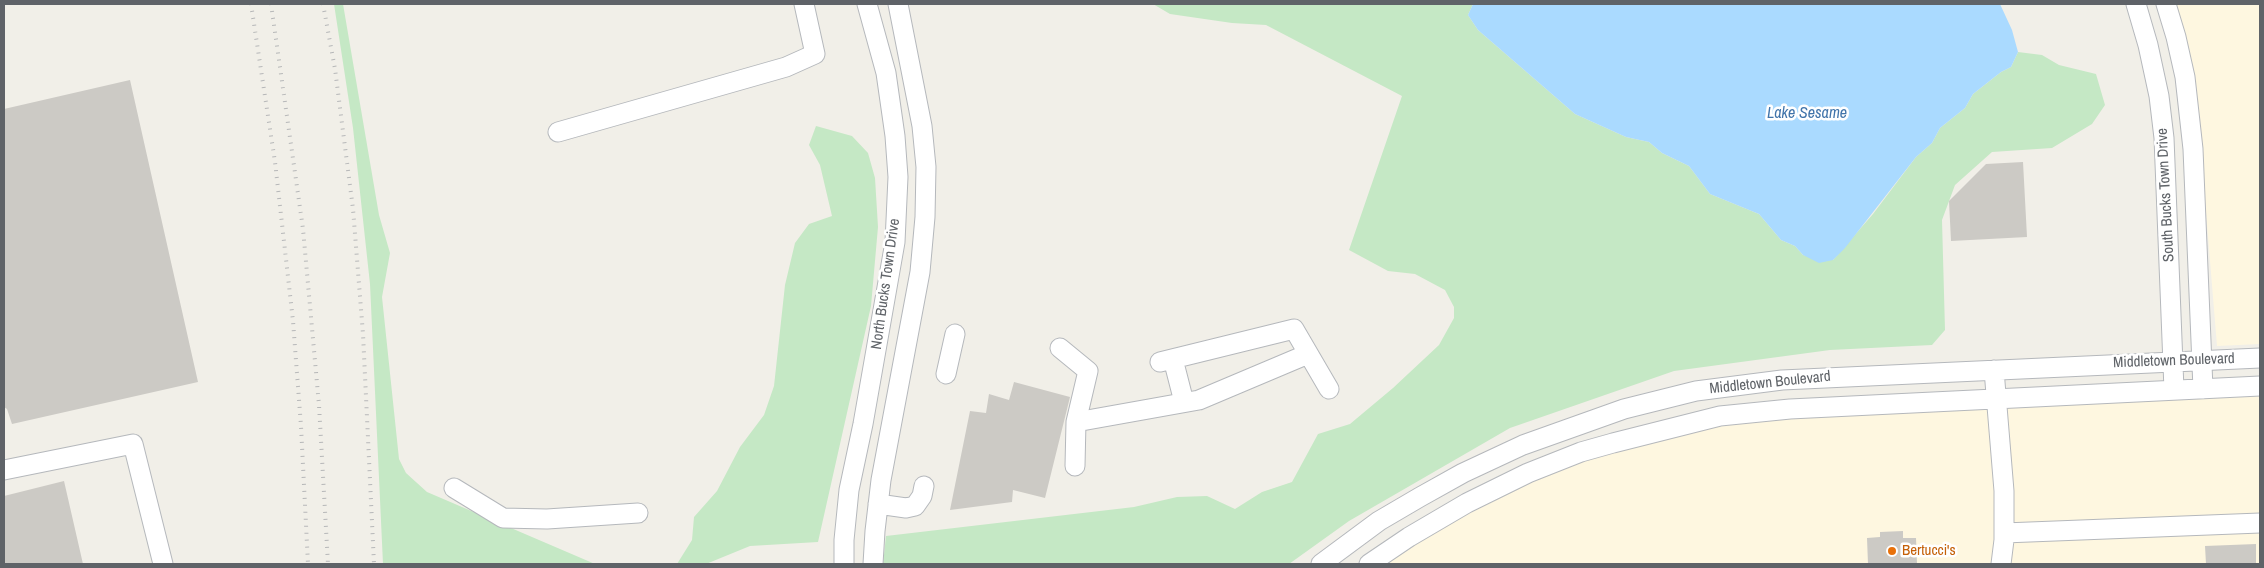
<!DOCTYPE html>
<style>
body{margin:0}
#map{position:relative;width:2264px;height:568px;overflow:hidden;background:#f1efe8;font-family:"Archivo Narrow",sans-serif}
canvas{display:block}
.frame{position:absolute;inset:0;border:5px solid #5f6368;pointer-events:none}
</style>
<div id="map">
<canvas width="2264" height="568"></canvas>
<div class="frame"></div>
</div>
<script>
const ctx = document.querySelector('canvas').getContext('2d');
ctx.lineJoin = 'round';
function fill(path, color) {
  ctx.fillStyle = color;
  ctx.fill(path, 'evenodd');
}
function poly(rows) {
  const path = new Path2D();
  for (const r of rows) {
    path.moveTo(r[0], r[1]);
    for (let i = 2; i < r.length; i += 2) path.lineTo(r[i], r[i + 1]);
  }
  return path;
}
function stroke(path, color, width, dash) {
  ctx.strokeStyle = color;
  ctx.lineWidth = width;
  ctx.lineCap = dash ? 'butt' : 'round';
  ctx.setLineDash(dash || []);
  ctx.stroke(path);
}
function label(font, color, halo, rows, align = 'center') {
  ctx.font = font + ' "Archivo Narrow",sans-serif';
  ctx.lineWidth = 5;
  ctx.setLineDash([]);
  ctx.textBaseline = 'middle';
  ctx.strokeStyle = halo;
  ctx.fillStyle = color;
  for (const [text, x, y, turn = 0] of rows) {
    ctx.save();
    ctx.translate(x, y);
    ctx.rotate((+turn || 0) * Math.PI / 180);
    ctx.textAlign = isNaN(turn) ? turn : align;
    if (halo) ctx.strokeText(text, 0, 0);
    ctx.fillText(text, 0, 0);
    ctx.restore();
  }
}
fill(poly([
 [2176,4,2260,4,2260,344,2217,346,2200,139],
 [2260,394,2260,564,1383,564,1437,530,1489,501,1574,460,1658,439,1737,423,1827,416]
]), '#fef7e0');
fill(poly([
 [334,4,343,4,379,215,390,253,382,297,399,459,406,473,427,492,595,564,383,564,370,284,353,128],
 [1153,4,1473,4,1468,15,1478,30,1575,114,1626,137,1649,142,1662,153,1689,166,1710,194,1759,214,1781,240,1795,246,1803,255,1833,260,1873,214,1916,157,1932,143,1940,128,1965,108,1973,94,2001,72,2011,67,2018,52,2042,55,2059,65,2096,74,2105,105,2092,124,2052,148,1992,152,1955,185,1942,220,1945,330,1932,345,1830,350,1674,371,1510,428,1349,521,1289,564,883,564,886,536,1134,507,1177,497,1207,496,1235,509,1262,492,1292,482,1318,434,1350,424,1393,388,1439,345,1454,318,1454,307,1445,290,1415,274,1388,271,1349,250,1402,96,1266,25,1232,23,1170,14],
 [816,126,852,136,868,153,875,178,878,227,871,306,818,542,750,546,706,564,677,564,692,540,694,517,717,491,740,447,764,415,774,386,785,285,795,243,809,224,832,216,820,165,809,145]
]), '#c5e8c5');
fill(poly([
 [1473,4,2000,4,2012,30,2018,52,2011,67,2001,72,1973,94,1965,108,1940,128,1932,143,1916,157,1845,248,1833,260,1819,263,1803,255,1795,246,1781,240,1759,214,1710,194,1689,166,1662,153,1649,142,1626,137,1575,114,1478,30,1468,15]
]), '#aadaff');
fill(poly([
 [130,80,198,382,12,424,7,409,4,407,4,109],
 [2023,162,2027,237,1951,241,1949,201,1986,164],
 [1014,382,1070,397,1045,498,1013,490,1012,502,950,510,970,411,986,413,989,394,1009,400],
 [64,481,83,564,4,564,4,496],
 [1903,531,1903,538,1916,538,1917,564,1868,564,1867,538,1880,537,1880,532],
 [2256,544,2256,564,2206,564,2205,546]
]), '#cccac5');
const minor = poly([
 [2136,4,2148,45,2159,96,2164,138,2174,390],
 [2166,4,2176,37,2185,77,2193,149,2203,389],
 [558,132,786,67,815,54,804,4],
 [1060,348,1088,371,1076,422,1075,466],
 [1173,359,1184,402],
 [1160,362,1294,329,1329,389],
 [1994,370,2004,491,2004,540,2001,564],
 [946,374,955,334],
 [1076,422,1199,400,1308,354],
 [4,470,133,444,163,564],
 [454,488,503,518,547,519,638,513],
 [878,504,906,508,915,506,922,496,924,486],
 [2004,533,2260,523],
 [844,564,844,540,849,490,863,424,895,242,898,177,895,136,886,73,867,4],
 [873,564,875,531,881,480,920,272,925,217,926,167,922,126,898,4],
 [1321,564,1379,521,1420,497,1463,473,1523,445,1624,409,1696,391,1782,380,2260,358],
 [1369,564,1409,537,1467,503,1528,473,1581,452,1613,443,1720,416,1790,409,2260,386]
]);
stroke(minor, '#b5b8bc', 21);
stroke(minor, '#fff', 19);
stroke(poly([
 [251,4,275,162,293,321,301,426,308,564],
 [271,4,303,229,319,405,328,564],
 [323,4,335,69,353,209,363,334,374,564]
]), '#b6b7b8', 4, [1, 6]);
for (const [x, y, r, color] of [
 [1892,551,5,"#e8710a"]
]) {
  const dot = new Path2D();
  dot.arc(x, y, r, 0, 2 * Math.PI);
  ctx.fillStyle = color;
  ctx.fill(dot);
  stroke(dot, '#fff', 2);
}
label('15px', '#5f6368', '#fff', [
 ["South Bucks Town Drive",2166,195,-93],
 ["North Bucks Town Drive",886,284,-82],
 ["Middletown Boulevard",2174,361,-2],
 ["Middletown Boulevard",1770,383,-6]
]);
label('15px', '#c56008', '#fff', [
 ["Bertucci's",1902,551]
], 'left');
label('italic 16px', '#4174aa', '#fff', [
 ["Lake Sesame",1807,114]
]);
</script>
